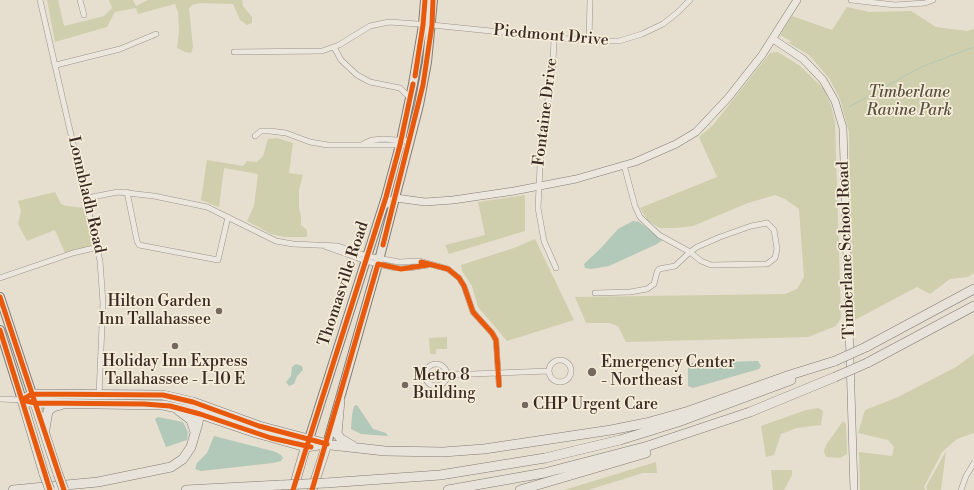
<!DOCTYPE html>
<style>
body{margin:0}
canvas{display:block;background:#e6dece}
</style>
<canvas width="974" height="490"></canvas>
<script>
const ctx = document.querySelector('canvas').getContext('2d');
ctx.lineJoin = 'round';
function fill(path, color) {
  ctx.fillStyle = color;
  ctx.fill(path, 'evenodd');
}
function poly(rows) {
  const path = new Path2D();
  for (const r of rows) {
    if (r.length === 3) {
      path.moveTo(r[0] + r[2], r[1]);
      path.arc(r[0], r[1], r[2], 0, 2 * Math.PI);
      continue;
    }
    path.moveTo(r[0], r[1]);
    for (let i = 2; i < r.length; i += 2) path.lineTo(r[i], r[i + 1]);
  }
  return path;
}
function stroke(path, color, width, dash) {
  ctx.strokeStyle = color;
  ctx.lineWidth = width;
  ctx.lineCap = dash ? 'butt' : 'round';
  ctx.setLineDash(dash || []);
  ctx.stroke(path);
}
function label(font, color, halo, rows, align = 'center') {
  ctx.font = font + ' "Libre Bodoni",serif';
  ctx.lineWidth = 3.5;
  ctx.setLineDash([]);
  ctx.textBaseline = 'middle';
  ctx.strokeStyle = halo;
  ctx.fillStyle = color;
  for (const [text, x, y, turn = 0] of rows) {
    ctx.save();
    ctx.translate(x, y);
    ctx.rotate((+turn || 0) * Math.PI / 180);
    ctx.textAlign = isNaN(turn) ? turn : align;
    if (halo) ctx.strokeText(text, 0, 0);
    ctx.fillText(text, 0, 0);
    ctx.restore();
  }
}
fill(poly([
 [47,0,58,0,64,26,104,16,112,8,109,0,133,0,136,6,148,0,242,0,243,6,252,17,252,23,247,25,240,20,233,4,200,3,192,5,189,8,193,47,191,53,185,52,177,48,179,31,178,12,175,4,138,14,136,8,115,12,107,27,55,42],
 [847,7,869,12,911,11,936,27,967,31,974,29,974,273,968,277,950,279,930,294,917,287,851,322,849,132,840,99,829,78,809,55,787,42,792,42,780,35,792,16,832,30],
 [778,52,800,66,824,89,831,105,835,122,841,318,836,326,808,337,626,342,618,326,609,323,586,323,575,297,785,294,797,289,804,277,799,209,785,199,775,195,748,203,693,226,676,228,660,228,648,221,640,208,717,177,699,137,713,125,770,53],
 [277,138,293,143,289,173,303,175,299,190,299,208,301,216,301,225,307,230,307,237,284,237,271,234,247,221,254,206,258,174,224,168,219,207,201,200,207,160,243,166,247,161,257,162,263,156,268,139],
 [55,192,61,204,66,206,86,208,94,245,65,253,55,230,27,241,18,224,21,211,18,201],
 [525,195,525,231,449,254,445,245,485,235,478,202],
 [535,239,574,320,507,341,478,307,472,286,462,271,461,265,514,248],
 [447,337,447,349,436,349,436,354,430,354,429,338],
 [974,354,974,433,957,439,942,452,924,487,925,490,860,490,859,452,892,456,894,447,888,440,858,433,865,410,898,397,956,367],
 [818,408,823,411,821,425,797,428,781,434,774,455,766,457,761,426,806,410],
 [843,421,846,424,847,454,840,458,826,457,824,451,826,445],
 [946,451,941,490,927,490,926,487],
 [656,462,657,473,643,473,588,490,564,490],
 [771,470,792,470,792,475,784,490,773,490]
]), '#cfcfad');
fill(poly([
 [633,221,639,222,663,240,657,244,609,266,591,269,585,268,584,264,601,248,618,229],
 [758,361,761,366,759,369,693,388,688,386,688,366,690,363],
 [296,364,302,366,303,370,297,376,294,384,289,386,286,382,291,376,292,367],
 [357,405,373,429,386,433,388,436,361,434,351,429,352,415,354,406],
 [158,417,183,422,188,432,187,440,166,447,155,419],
 [214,436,276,452,281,455,283,458,281,461,273,463,201,471,195,469,197,463,207,453]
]), '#b2c8b8');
stroke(poly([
 [849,107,921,67,974,47]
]), '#b2c8b8', 1);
const street = poly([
 [40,0,100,261,103,303,99,394],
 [80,0,84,15],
 [851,0,895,5,925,3,933,0],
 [554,38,553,65,541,146,538,208,544,241,556,268],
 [589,41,590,0],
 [334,47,341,60,357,75,370,82,400,88,410,98],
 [234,52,322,51,339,45,370,26,389,22,432,25,589,41,619,41,642,34,663,24,678,12,690,0],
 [56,65,120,49,156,34],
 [255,136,261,131,270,131,286,133,310,142,328,145,402,145],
 [363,144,372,140,383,139,410,141],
 [127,192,137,241,139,245,218,260,228,217],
 [87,198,118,192,154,196,207,207,276,241,293,244,338,246,367,256,399,262,419,261,448,269,459,278,464,286,473,312,492,333,496,340,499,385],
 [767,223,774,230,777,249,775,258,767,264,711,265,701,261,690,252,697,247,720,237,751,226,767,223],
 [324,246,366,261,395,268,410,268,428,265],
 [0,278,73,253,98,247],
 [595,293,630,292,647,289,654,284,657,272,659,269,675,266,690,252,659,235,640,217,635,206,624,165],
 [560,371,11],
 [436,375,11],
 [447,375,548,371],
 [0,399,22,400],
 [961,490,966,476,974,463]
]);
const secondary = poly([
 [773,39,803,59,823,80,835,101,843,128,854,490],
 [383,206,396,198,425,202,453,200,514,191,576,179,635,162,676,144,696,132,728,98,762,55,797,0]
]);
const primary = poly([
 [0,297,32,394],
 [0,330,22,400],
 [309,439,386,197,400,145,413,84,423,25,425,0],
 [327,444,378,264,419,105,427,62,433,0]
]);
const highway = poly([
 [866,347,974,289],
 [867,363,974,306],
 [33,397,58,474],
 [22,400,32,394,163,395,193,402,259,426,331,445,385,451,443,452,484,449,611,430,646,423,689,411,790,375,835,361],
 [22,400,35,403,163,405,191,411,256,433,306,447,325,444],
 [22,400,44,474],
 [340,400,337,434,341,439,353,446],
 [178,410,191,420,195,432],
 [45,429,48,411,53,407,61,405],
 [326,483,440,475,545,458,620,440,678,422,791,380],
 [13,490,98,482,171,467,183,459,191,447,198,423,200,409],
 [186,490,281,485],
 [293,490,307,442],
 [312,490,327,444],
 [448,490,544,473,648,446,750,412,835,377],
 [520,490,646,453]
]);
stroke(street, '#9b948b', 6);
stroke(secondary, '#827c74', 8);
stroke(primary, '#827c74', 10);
stroke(highway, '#827c74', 10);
stroke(street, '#ebe7df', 5);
stroke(secondary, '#ebe7df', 7);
stroke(primary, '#e8e3da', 8);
stroke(highway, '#e8e3da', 9);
const highwayBridge = poly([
 [835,361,866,347],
 [835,377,867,363],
 [44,474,50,490],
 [58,474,64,490],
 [281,485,326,483]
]);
stroke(highwayBridge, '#827c74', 10, []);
stroke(highwayBridge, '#e8e3da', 9);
stroke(poly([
 [415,76,423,25,425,0],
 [383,245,423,85,432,25,433,0],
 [421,262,448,269,459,278,464,286,473,312,492,333,496,340,499,385],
 [0,297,64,490],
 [0,330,50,490],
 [22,400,32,394,163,395,193,402,259,426,327,444],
 [22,400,35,403,144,404,170,406,200,414,271,438,311,447],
 [293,490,386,197,400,145,413,84],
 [312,490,378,264,401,269,428,265]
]), '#e8590c', 5);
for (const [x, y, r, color] of [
 [219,311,4,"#75695f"],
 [175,346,4,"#75695f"],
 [592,372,5,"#75695f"],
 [405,385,4,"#75695f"],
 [525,405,4,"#75695f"]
]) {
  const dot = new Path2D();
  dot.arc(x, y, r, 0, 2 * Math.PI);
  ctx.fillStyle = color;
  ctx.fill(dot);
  stroke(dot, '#f5ecd9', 1.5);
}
label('16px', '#382a23', '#f5ecd9', [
 ["Piedmont Drive",551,36,5],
 ["Fontaine Drive",546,112,-83],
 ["Lonnbladh Road",86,195,77],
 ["Timberlane School Road",847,250,-92],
 ["Thomasville Road",344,284,-72]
]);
label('italic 16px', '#59503f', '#f5ecd9', [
 ["Timberlane",909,93],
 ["Ravine Park",909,111]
]);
label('16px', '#382a23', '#f5ecd9', [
 ["Hilton Garden",211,302,"right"],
 ["Inn Tallahassee",211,320,"right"],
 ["Holiday Inn Express",175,362,"center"],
 ["Tallahassee - I-10 E",175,380,"center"],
 ["Emergency Center",601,363],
 ["- Northeast",601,381],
 ["Metro 8",413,376],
 ["Building",413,394],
 ["CHP Urgent Care",533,405]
], 'left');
</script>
